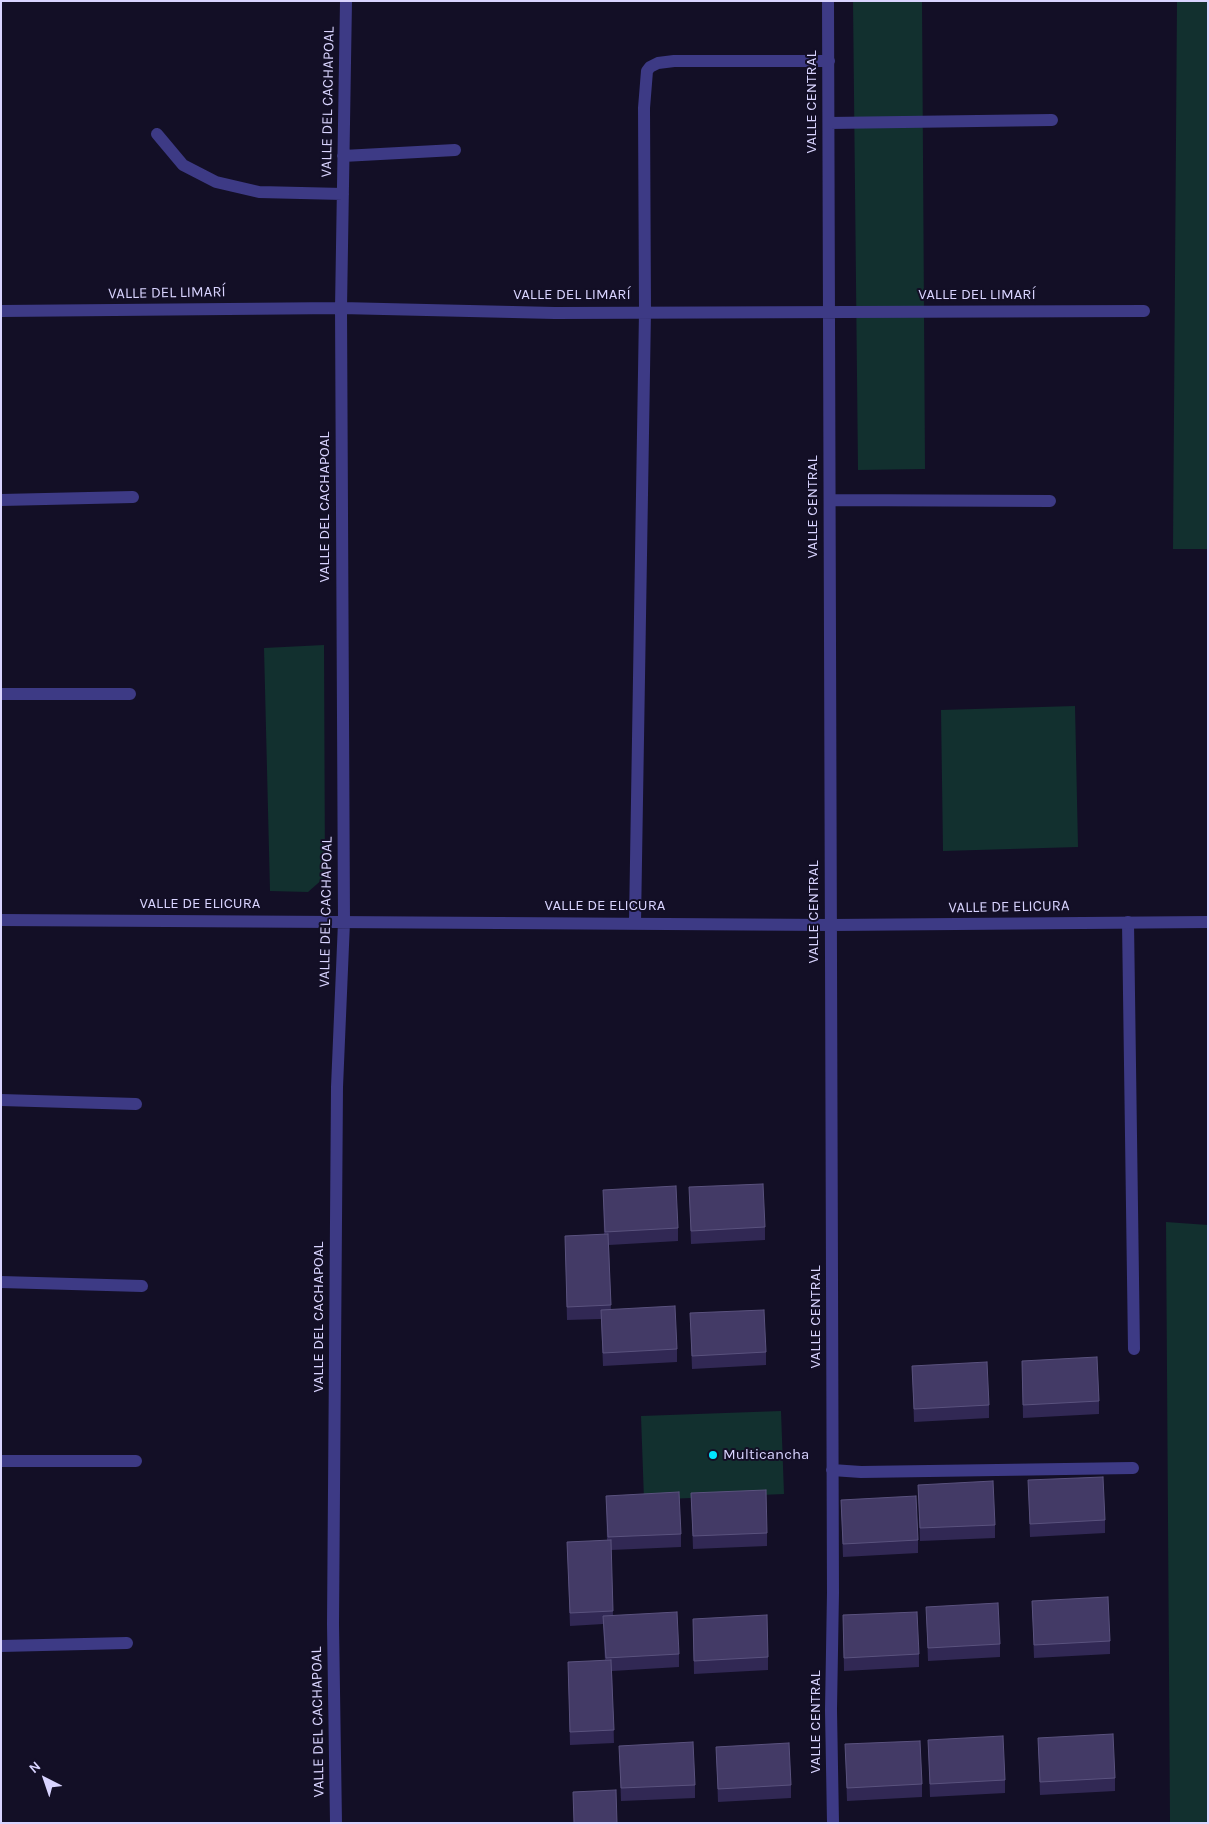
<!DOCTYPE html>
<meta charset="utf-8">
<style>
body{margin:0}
#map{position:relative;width:1209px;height:1824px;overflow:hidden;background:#130f26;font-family:Karla,sans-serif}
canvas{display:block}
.frame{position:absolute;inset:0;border:2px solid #d9d4ff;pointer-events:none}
.north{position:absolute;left:20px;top:1754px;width:50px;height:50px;-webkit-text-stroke:4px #130f26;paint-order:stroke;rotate:319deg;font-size:14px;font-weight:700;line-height:20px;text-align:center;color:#d9d4ff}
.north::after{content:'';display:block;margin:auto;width:18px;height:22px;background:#d9d4ff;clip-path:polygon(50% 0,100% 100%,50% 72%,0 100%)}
</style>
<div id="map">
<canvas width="1209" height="1824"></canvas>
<div class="frame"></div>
<div class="north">N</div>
</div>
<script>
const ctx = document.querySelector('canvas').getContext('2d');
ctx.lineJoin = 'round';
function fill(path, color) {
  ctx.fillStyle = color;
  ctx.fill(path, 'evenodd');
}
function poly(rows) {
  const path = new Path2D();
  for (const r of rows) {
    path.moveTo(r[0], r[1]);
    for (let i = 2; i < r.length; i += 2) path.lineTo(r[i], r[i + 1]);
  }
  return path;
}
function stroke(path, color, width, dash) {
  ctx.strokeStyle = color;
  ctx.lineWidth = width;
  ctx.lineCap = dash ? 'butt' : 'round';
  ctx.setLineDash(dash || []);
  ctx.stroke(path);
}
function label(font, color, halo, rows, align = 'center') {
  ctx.font = font + ' Karla,sans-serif';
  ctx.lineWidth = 4;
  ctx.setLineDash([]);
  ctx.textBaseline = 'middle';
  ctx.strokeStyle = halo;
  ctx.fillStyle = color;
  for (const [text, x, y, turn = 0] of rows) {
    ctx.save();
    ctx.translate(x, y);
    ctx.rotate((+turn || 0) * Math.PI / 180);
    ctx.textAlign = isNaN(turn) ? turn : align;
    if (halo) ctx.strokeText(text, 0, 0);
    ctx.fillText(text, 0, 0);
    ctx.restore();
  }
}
fill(poly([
 [853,1,922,1,925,469,858,470],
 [1177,1,1208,1,1208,549,1173,549],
 [324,645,325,877,308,892,270,891,264,648],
 [1075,706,1078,847,943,851,941,710],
 [1166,1222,1208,1225,1208,1823,1170,1823],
 [781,1411,784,1494,644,1500,641,1416]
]), '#12302f');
stroke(poly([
 [1128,922,1134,1349]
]), '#3d3a85', 12);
stroke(poly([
 [828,1,833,1592,831,1710,833,1823],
 [829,123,1052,120],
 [157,134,183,165,216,182,259,192,343,194],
 [343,156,455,150],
 [1,311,341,308,555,313,1144,311],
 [1,500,133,497],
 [830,500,1050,501],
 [1,694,130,694],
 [1,920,831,925,1208,922],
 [635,922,645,311,644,108,647,71,650,67,658,63,674,61,829,61],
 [1,1100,136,1104],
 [1,1282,142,1286],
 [1,1461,136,1461],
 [832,1470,861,1472,1133,1468],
 [1,1646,127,1643],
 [336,1823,333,1624,337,1087,344,922,341,308,346,1]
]), '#3d3a85', 12);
fill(poly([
 [689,1187,765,1227,765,1240,691,1244],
 [603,1190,678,1228,678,1241,609,1245,611,1310,677,1349,677,1362,603,1366,601,1319,567,1320,565,1236,604,1235],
 [690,1313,766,1352,766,1365,692,1369],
 [1022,1361,1099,1401,1099,1414,1023,1418],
 [912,1366,989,1405,989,1418,914,1422],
 [1028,1480,1105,1520,1105,1533,1030,1537],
 [918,1485,995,1525,995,1538,920,1541],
 [691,1493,767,1533,767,1546,693,1549],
 [606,1496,681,1534,681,1547,611,1550,613,1615,679,1654,679,1667,612,1671,614,1743,570,1745,568,1662,605,1661,603,1624,570,1626,567,1542,607,1541],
 [841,1500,918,1540,918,1553,843,1557],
 [1032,1601,1110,1641,1110,1654,1034,1658],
 [926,1607,1000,1644,1000,1657,928,1661],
 [843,1615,919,1654,919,1667,844,1671],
 [693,1619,768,1657,768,1670,694,1674],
 [1038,1738,1115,1778,1115,1791,1040,1795],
 [928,1740,1005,1780,1005,1793,930,1797],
 [845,1744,922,1784,922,1797,847,1801],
 [619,1746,695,1785,695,1798,621,1801],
 [716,1747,791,1785,791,1798,718,1802]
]), '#312854');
const building = poly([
 [763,1184,765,1227,691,1231,689,1187,763,1184],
 [676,1186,678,1228,605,1232,603,1190,676,1186],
 [608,1234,611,1305,567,1307,565,1236,608,1234],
 [675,1306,677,1349,603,1353,601,1310,675,1306],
 [764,1310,766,1352,692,1356,690,1313,764,1310],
 [1097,1357,1099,1401,1023,1405,1022,1361,1097,1357],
 [987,1362,989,1405,914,1409,912,1366,987,1362],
 [1103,1477,1105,1520,1030,1524,1028,1480,1103,1477],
 [993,1481,995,1525,920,1528,918,1485,993,1481],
 [766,1490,767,1533,693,1536,691,1493,766,1490],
 [679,1492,681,1534,608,1537,606,1496,679,1492],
 [916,1496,918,1540,843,1544,841,1500,916,1496],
 [611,1540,613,1611,570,1613,567,1542,611,1540],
 [1108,1597,1110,1641,1034,1645,1032,1601,1108,1597],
 [998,1603,1000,1644,928,1648,926,1607,998,1603],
 [677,1612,679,1654,606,1658,603,1616,677,1612],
 [917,1612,919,1654,844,1658,843,1615,917,1612],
 [767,1615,768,1657,694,1661,693,1619,767,1615],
 [611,1660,614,1730,570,1732,568,1662,611,1660],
 [1113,1734,1115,1778,1040,1782,1038,1738,1113,1734],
 [1003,1736,1005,1780,930,1784,928,1740,1003,1736],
 [920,1741,922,1784,847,1788,845,1744,920,1741],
 [693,1742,695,1785,621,1788,619,1746,693,1742],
 [789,1743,791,1785,718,1789,716,1747,789,1743],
 [616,1790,617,1823,574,1823,573,1792,616,1790]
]);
fill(building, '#433a66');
stroke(building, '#5a527e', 1);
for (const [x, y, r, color] of [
 [713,1455,5,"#00e5ff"]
]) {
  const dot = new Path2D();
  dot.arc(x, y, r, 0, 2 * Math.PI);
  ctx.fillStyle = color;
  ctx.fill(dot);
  stroke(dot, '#130f26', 2);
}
label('15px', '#d9d4ff', '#130f26', [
 ["VALLE DEL CACHAPOAL",328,102,-89],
 ["VALLE CENTRAL",812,102,-90],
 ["VALLE DEL LIMARÍ",167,293,-1],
 ["VALLE DEL LIMARÍ",572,295],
 ["VALLE DEL LIMARÍ",977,295],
 ["VALLE DEL CACHAPOAL",325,507,-90],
 ["VALLE CENTRAL",813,507,-90],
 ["VALLE DE ELICURA",200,904],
 ["VALLE DE ELICURA",605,906],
 ["VALLE DE ELICURA",1009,907,-1],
 ["VALLE DEL CACHAPOAL",326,912,-89],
 ["VALLE CENTRAL",814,912,-90],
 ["VALLE DEL CACHAPOAL",319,1317,-90],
 ["VALLE CENTRAL",816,1317,-90],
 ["VALLE DEL CACHAPOAL",318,1722,-91],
 ["VALLE CENTRAL",816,1722,-90]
]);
label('15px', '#d9d4ff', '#130f26', [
 ["Multicancha",723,1455]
], 'left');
</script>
